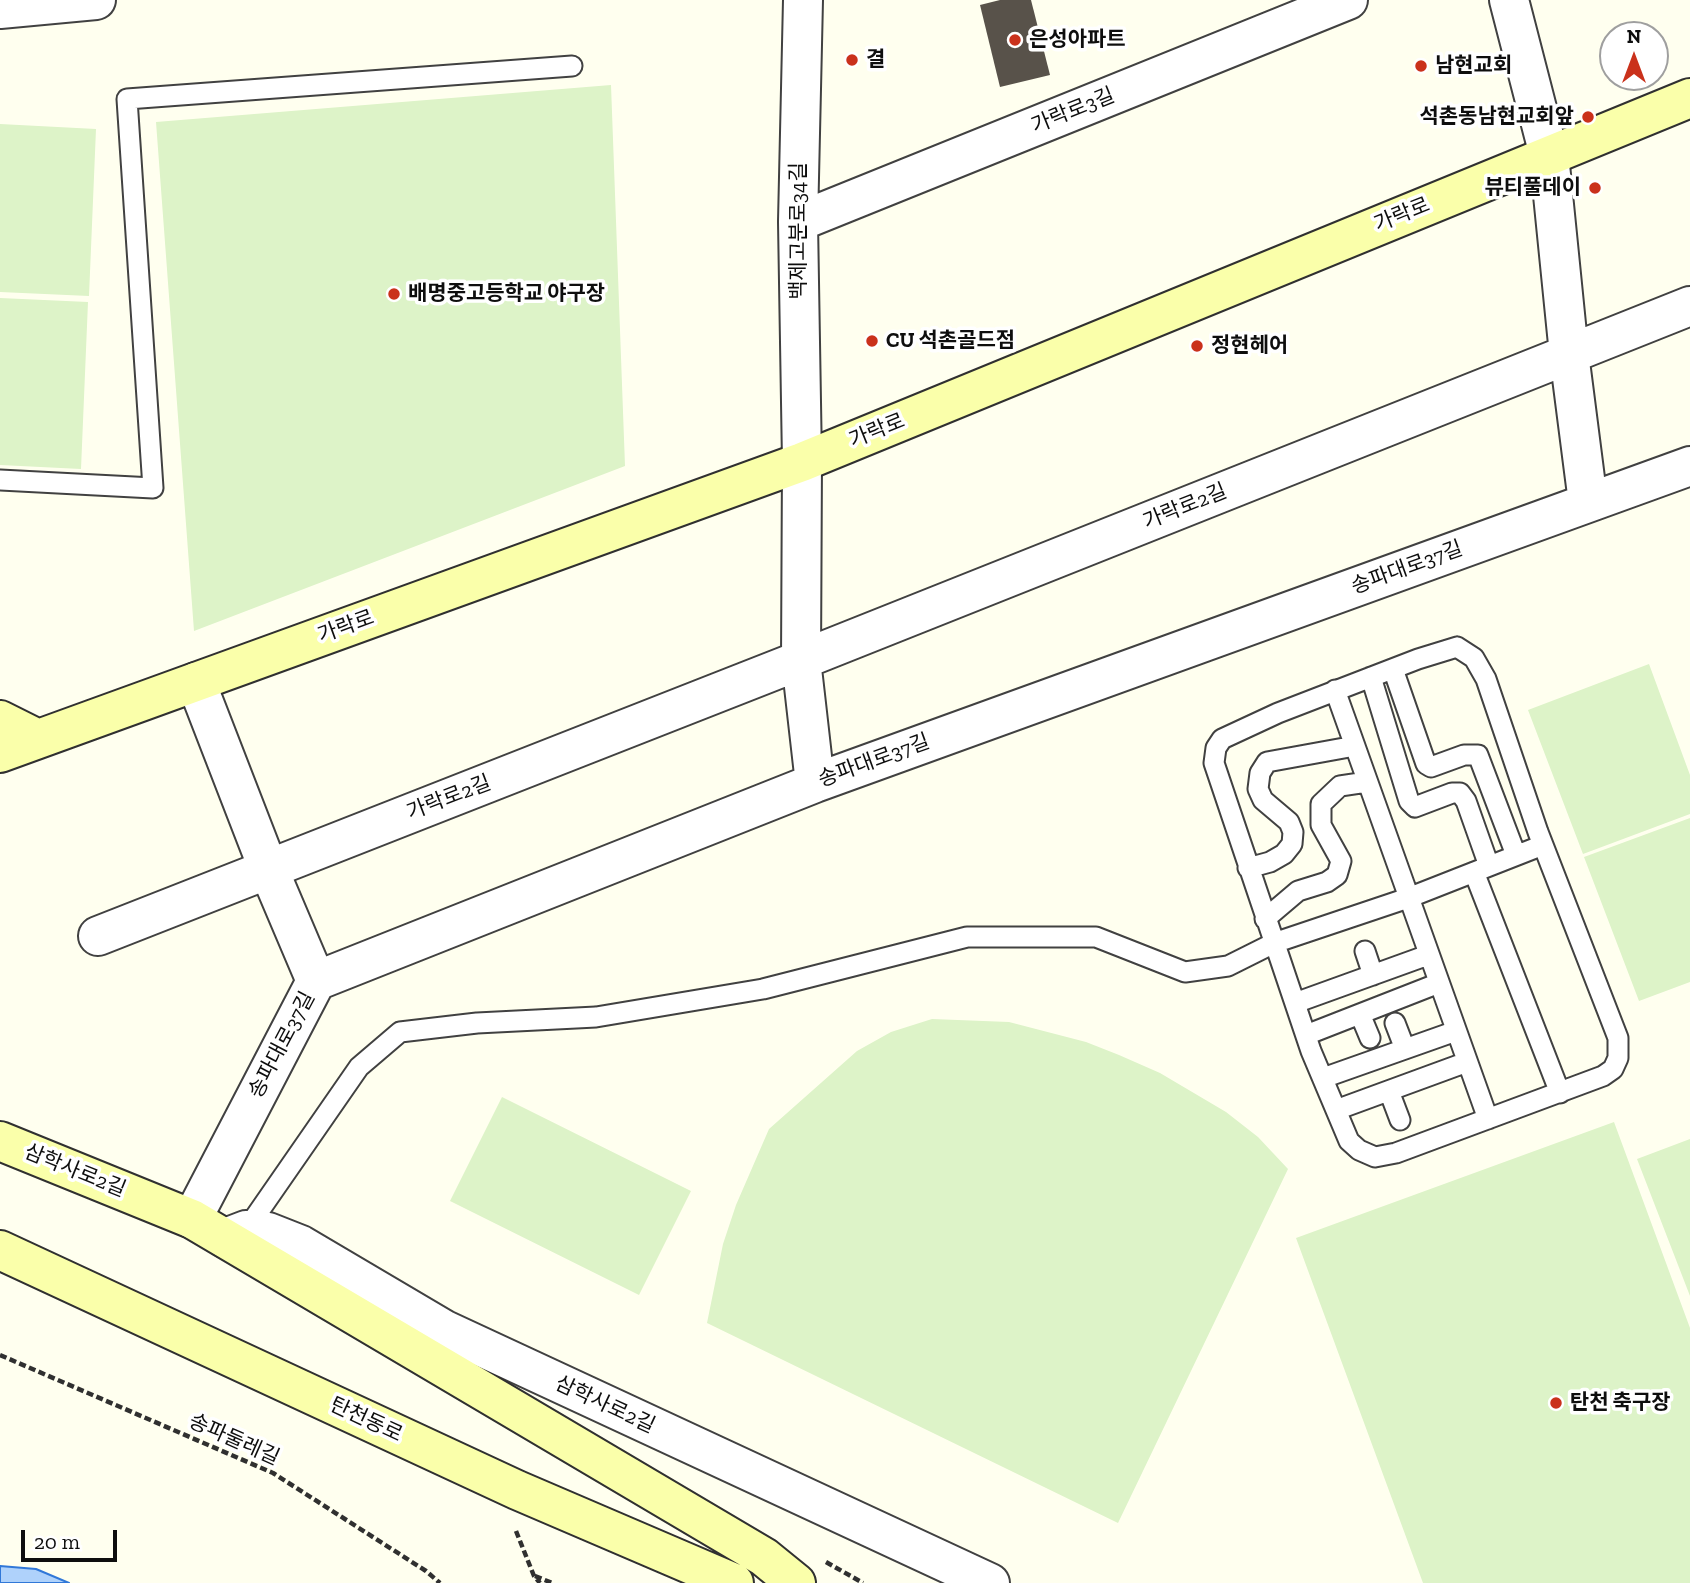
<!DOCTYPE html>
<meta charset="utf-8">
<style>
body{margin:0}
#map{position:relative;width:1690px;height:1583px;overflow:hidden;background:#ffffef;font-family:"Zilla Slab",serif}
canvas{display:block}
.north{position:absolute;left:1599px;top:21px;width:70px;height:70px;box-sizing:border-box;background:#fff;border:2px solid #9f9f9f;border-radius:50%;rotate:0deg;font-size:19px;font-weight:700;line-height:28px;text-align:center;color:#0e0e0e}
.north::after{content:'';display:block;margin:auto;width:24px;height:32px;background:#ca311b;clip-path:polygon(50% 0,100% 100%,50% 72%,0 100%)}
.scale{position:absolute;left:21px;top:1530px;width:96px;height:32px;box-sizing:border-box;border:4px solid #0e0e0e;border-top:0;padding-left:9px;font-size:21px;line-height:24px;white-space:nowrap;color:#0e0e0e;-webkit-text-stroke:5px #fff;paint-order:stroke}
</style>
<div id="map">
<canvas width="1690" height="1583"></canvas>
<div class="north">N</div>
<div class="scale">20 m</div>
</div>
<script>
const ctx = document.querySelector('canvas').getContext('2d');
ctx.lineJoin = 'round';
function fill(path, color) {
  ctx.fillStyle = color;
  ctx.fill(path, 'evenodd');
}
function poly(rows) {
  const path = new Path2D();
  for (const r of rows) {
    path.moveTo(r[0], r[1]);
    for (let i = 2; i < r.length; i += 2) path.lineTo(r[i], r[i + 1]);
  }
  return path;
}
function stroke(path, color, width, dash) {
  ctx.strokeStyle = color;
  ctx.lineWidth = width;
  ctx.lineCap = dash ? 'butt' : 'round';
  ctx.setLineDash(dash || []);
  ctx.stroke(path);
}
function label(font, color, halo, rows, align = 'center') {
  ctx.font = font + ' "Zilla Slab","Noto Sans KR",serif';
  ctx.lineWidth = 7;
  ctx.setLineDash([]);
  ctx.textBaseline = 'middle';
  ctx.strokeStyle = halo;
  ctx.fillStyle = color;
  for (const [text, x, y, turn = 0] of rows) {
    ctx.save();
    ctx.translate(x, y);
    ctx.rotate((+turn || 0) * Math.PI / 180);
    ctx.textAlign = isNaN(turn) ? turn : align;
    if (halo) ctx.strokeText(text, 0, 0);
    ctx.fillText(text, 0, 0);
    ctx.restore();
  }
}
fill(poly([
 [611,85,625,466,194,631,156,122],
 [0,124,96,129,89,296,0,292],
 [0,298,88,302,81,469,0,465],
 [1649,664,1690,775,1690,814,1583,854,1528,710],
 [1690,818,1690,982,1639,1001,1584,857],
 [932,1019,1009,1022,1086,1042,1119,1055,1160,1073,1226,1112,1258,1137,1288,1169,1118,1523,707,1323,723,1244,736,1205,769,1129,857,1051,891,1032],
 [502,1097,691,1191,639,1295,450,1201],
 [1614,1122,1690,1328,1690,1583,1423,1583,1296,1238],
 [1690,1139,1690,1296,1637,1159]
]), '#ddf3c8');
const water = poly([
 [0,1566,36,1569,69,1583,0,1583,0,1566]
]);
fill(water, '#afd2fb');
stroke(water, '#3178d8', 2);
fill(poly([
 [1000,0,1031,0,1050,75,1000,87,980,5]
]), '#58524a');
const lane = poly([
 [0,480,153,488,127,99,572,66],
 [1457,647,1474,658,1486,679,1538,832,1618,1038,1618,1058,1613,1069,1603,1076,1396,1153,1375,1157,1359,1150,1349,1141,1311,1051,1214,763,1216,748,1222,739,1278,713,1418,659,1457,647],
 [1393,669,1426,764,1431,767,1464,755,1478,755,1516,855],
 [1371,677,1409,801,1415,807,1452,793,1460,793,1466,801,1489,866],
 [1335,690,1488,1119],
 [1248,868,1270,862,1284,854,1292,844,1293,832,1289,822,1263,800,1258,789,1260,773,1267,762,1355,746],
 [1474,872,1560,1093],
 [1265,919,1298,891,1327,882,1337,875,1341,861,1321,825,1321,804,1340,786,1367,782],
 [1365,951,1373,975],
 [1295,1003,1428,955],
 [1360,1014,1370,1038],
 [1395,1023,1405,1049],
 [1306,1035,1439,983],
 [1323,1078,1456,1031],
 [1389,1091,1400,1120],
 [1336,1110,1467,1062],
 [246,1230,359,1067,400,1032,477,1023,596,1017,763,989,967,937,1096,937,1185,972,1228,966,1274,943,1408,898,1543,845]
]);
const street = poly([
 [803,0,798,222,802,462,801,660,815,783],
 [1509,0,1549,155,1569,354,1588,502],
 [0,9,96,0],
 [798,222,1348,0],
 [196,682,268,868,316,981],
 [98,936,801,660,1690,306],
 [192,1219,316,981,815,783,1690,466],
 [225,1238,246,1230,268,1232,301,1245,445,1330,990,1583]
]);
const secondary = poly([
 [0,720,38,739],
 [0,753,802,462,1690,98],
 [0,1141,192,1219,764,1557,796,1583],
 [0,1250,517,1490,734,1583]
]);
stroke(lane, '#414141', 23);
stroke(street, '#414141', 42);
stroke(secondary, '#303030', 42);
stroke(poly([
 [0,1355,273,1473,426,1571,440,1583],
 [516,1531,534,1576,540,1583],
 [826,1562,863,1583],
 [535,1576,552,1583]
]), '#303030', 4.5, [7, 3.5]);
stroke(lane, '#fff', 19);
stroke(street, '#fff', 38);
stroke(secondary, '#faffaa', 38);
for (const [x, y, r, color] of [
 [1015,40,7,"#ca311b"],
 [852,60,7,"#ca311b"],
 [1421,66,7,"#ca311b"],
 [1588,117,7,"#ca311b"],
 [1595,188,7,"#ca311b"],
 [394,294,7,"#ca311b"],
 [872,341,7,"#ca311b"],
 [1197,346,7,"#ca311b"],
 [1556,1403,7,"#ca311b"]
]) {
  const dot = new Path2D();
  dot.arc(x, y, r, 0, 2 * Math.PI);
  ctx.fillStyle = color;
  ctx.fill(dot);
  stroke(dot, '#fff', 2.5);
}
label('bold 21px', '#0e0e0e', '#fff', [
 ["은성아파트",1029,40],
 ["결",866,60],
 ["남현교회",1435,66],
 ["석촌동남현교회앞",1574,117,"right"],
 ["뷰티풀데이",1581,188,"right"],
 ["배명중고등학교 야구장",408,294],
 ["CU 석촌골드점",886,341],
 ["정현헤어",1211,346],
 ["탄천 축구장",1570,1403]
], 'left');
label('21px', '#0e0e0e', '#fff', [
 ["가락로3길",1073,111,-22],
 ["가락로",1402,215,-22],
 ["백제고분로34길",799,231,-90],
 ["가락로",877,431,-22],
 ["가락로2길",1185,507,-22],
 ["송파대로37길",1407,568,-20],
 ["가락로",346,627,-20],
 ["송파대로37길",874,761,-20],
 ["가락로2길",449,798,-21],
 ["송파대로37길",282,1045,-62],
 ["삼학사로2길",75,1171,22],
 ["삼학사로2길",605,1405,25],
 ["탄천동로",366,1420,25],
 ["송파둘레길",234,1440,24]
]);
</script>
